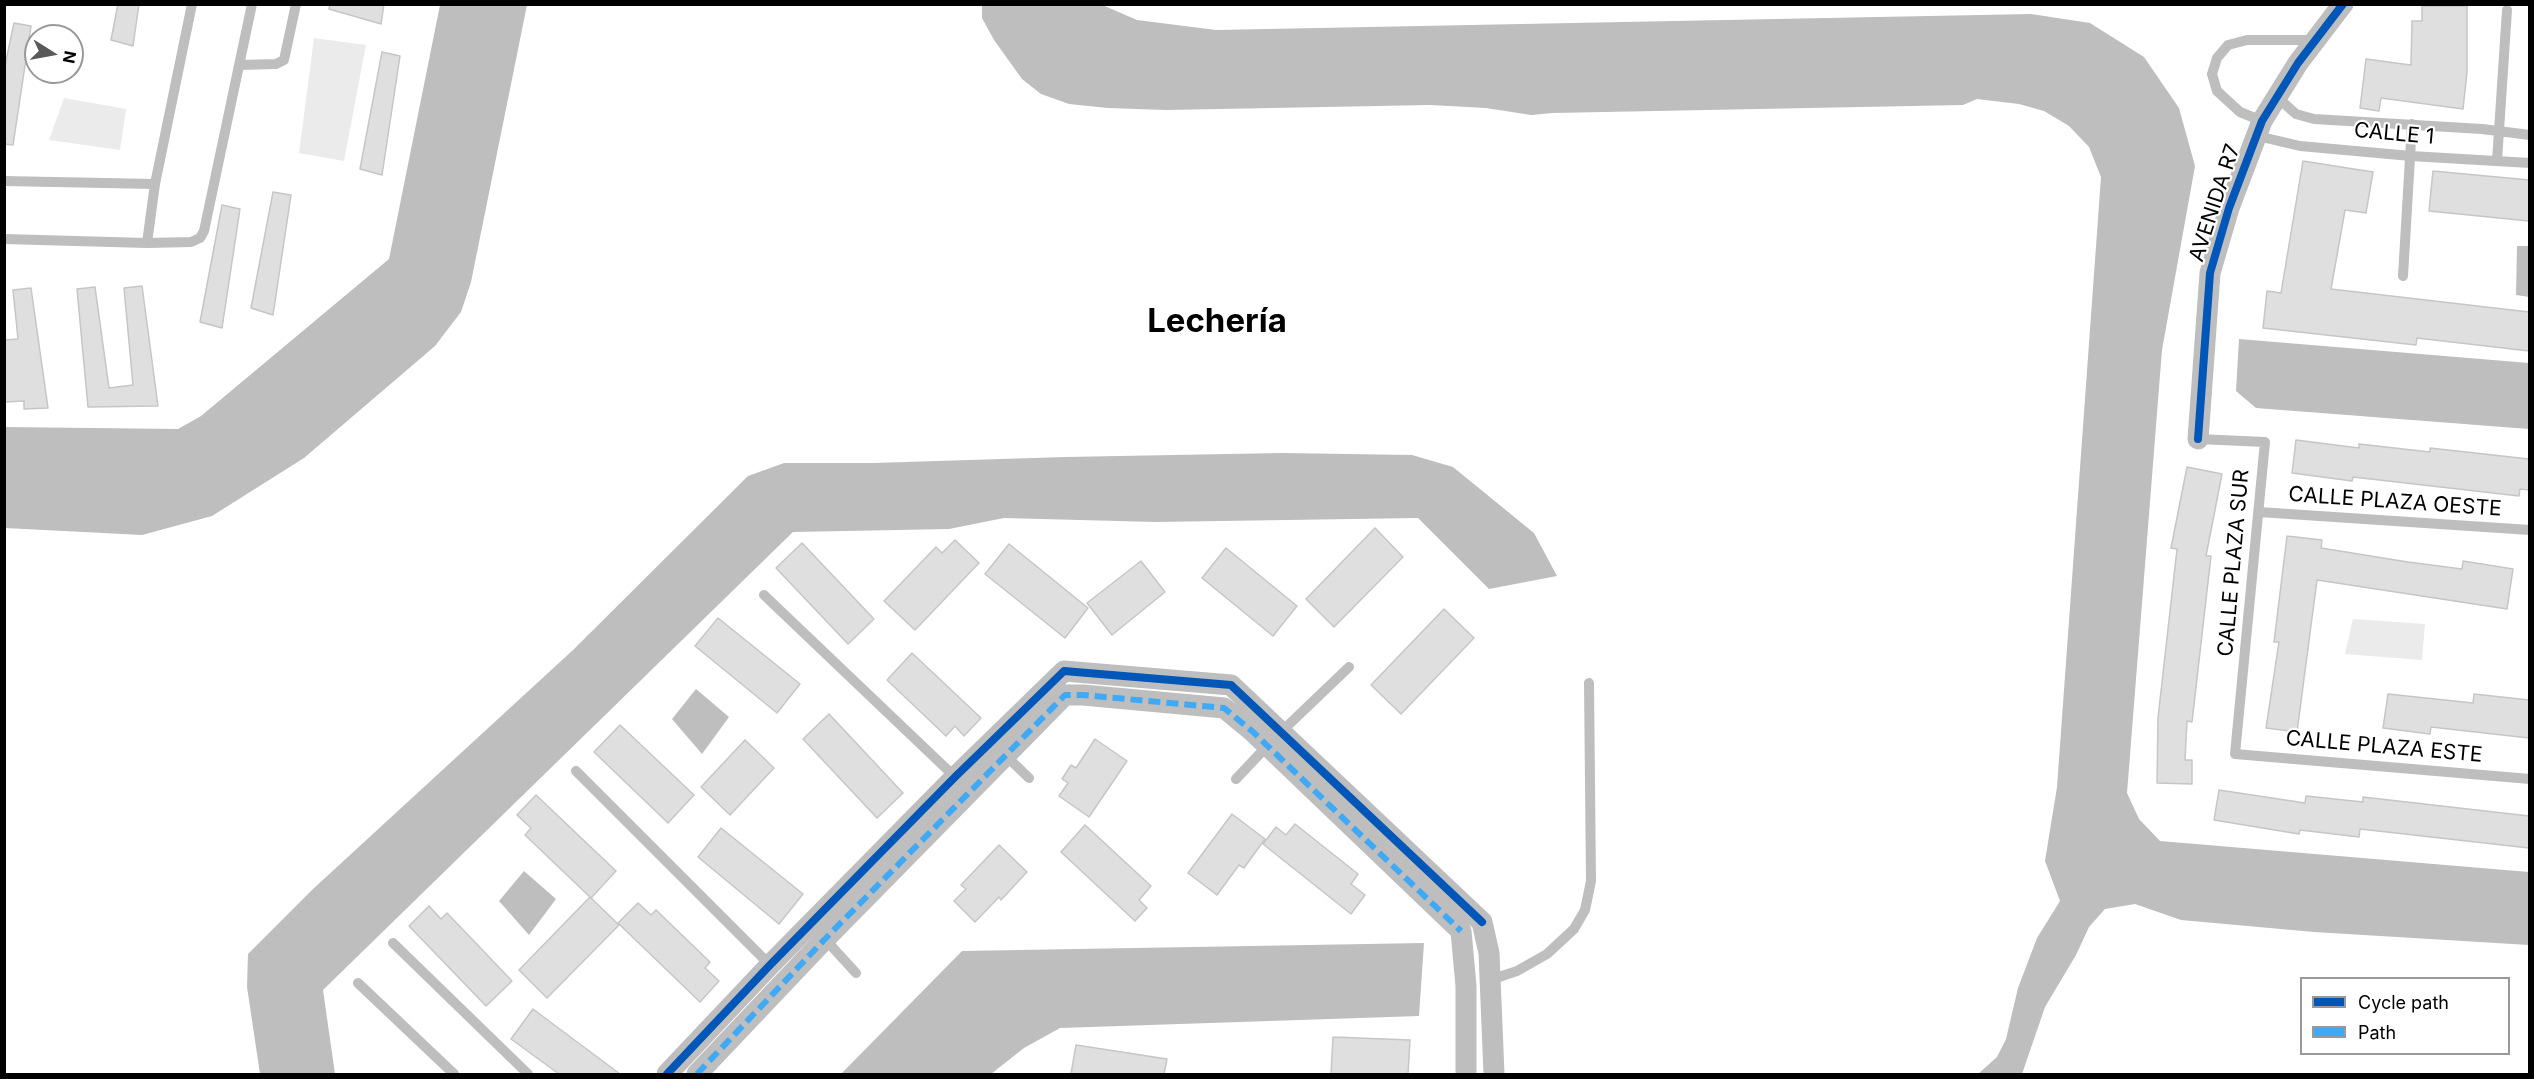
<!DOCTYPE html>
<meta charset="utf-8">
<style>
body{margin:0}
#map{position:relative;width:2534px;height:1079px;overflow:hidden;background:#fff;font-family:Inter,sans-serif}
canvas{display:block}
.frame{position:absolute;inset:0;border:6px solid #000;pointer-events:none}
.legend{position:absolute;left:2300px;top:977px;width:210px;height:78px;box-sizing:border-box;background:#fff;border:2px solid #999;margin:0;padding:8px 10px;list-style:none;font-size:18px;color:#000}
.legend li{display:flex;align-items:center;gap:12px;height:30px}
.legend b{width:30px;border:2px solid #999}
.north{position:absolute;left:24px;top:24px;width:60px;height:60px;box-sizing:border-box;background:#fff;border:2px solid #999;border-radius:50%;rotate:101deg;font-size:16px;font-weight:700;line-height:24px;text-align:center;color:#000}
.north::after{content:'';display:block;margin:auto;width:21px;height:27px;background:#595959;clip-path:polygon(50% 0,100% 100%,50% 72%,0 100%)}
</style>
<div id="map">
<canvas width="2534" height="1079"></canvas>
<div class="frame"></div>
<ul class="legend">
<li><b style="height:8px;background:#0057b8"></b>Cycle path</li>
<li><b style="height:8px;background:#3fa9f5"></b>Path</li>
</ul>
<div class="north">N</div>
</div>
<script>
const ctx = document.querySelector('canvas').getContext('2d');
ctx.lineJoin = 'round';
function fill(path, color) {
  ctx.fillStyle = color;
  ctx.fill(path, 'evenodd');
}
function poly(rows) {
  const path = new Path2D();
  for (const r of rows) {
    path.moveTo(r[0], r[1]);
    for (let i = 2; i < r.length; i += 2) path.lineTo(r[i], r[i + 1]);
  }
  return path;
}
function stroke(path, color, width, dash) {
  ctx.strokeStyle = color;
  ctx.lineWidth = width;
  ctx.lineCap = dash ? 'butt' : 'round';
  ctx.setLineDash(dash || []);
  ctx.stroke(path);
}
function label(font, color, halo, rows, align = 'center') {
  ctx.font = font + ' Inter,sans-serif';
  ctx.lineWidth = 4.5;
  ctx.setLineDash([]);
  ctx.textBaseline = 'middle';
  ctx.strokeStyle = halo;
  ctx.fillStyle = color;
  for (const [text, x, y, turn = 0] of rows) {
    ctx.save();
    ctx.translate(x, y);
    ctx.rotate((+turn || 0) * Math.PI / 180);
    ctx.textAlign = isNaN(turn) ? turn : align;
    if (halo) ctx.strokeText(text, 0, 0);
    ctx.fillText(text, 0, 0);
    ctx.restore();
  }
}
fill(poly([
 [314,38,366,45,344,161,299,153],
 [64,98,126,109,120,150,49,140],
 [2353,619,2425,624,2422,660,2345,654]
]), '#ebebeb');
fill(poly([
 [1100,4,1137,20,1216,30,2031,14,2090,23,2144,57,2179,108,2195,166,2162,350,2127,793,2139,819,2160,841,2529,872,2529,945,2314,932,2181,920,2135,904,2105,909,2089,927,2076,955,2045,1007,2022,1074,1978,1074,1997,1057,2006,1039,2018,988,2037,938,2060,901,2045,861,2057,787,2101,177,2089,147,2069,126,2044,111,2019,104,1977,99,1963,105,1553,113,1531,115,1486,108,1430,105,1166,110,1108,108,1069,104,1041,94,1022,79,994,40,982,18,982,5],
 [440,5,527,5,471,282,461,312,435,346,304,458,212,516,142,535,5,528,5,427,178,429,201,416,389,259],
 [2517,246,2529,246,2529,297,2516,295],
 [2239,339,2529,363,2529,429,2256,408,2236,391],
 [1282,453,1412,455,1453,467,1534,533,1557,576,1489,589,1418,518,1155,522,1004,518,949,529,793,532,323,990,335,1074,260,1074,247,987,248,954,313,889,573,650,748,476,784,463,873,463,1065,457],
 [696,689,729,717,702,754,672,719],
 [524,871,556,899,529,935,499,901],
 [1424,943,1419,1016,1060,1028,1024,1048,991,1074,841,1074,962,951]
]), '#bebebe');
const building = poly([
 [118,4,139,4,133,46,111,40,118,4],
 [330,4,384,4,381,24,329,9,330,4],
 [2422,6,2467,6,2467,72,2463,109,2381,98,2379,111,2360,108,2366,59,2411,65,2412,21,2422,21,2422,6],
 [14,23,31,26,13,145,4,144,4,70,14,23],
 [382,52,400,56,382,175,360,169,382,52],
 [2303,161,2373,172,2366,213,2345,210,2331,289,2529,312,2529,351,2417,338,2416,345,2263,328,2267,291,2281,293,2303,161],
 [2433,171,2529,180,2529,221,2429,211,2433,171],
 [273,192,291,195,273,315,251,308,273,192],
 [222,205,240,209,222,328,200,322,222,205],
 [142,286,158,406,88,407,77,289,95,287,109,388,133,385,124,288,142,286],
 [31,288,48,408,24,409,24,401,4,402,4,340,18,339,13,290,31,288],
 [2296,440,2359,448,2359,444,2430,452,2430,448,2529,459,2529,490,2520,489,2519,496,2353,477,2352,481,2292,473,2296,440],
 [2187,467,2222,474,2206,556,2211,556,2192,722,2187,721,2185,760,2192,760,2192,784,2157,783,2158,718,2177,549,2171,548,2187,467],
 [1375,528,1403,557,1334,627,1306,599,1375,528],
 [2287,536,2322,540,2321,548,2408,562,2462,569,2463,561,2513,569,2507,609,2317,580,2297,732,2266,728,2279,642,2274,642,2287,536],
 [955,540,979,563,915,630,884,601,936,547,942,553,955,540],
 [802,543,874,619,848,644,776,568,802,543],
 [1009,544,1088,608,1065,638,985,574,1009,544],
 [1226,548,1297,606,1273,636,1202,578,1226,548],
 [1141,561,1165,592,1112,635,1087,603,1141,561],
 [1444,609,1474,638,1401,714,1371,685,1444,609],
 [718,618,800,684,777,713,695,646,718,618],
 [912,653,981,718,964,736,955,726,946,736,887,680,912,653],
 [2388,694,2473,703,2474,694,2529,700,2529,738,2431,727,2430,734,2383,728,2388,694],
 [829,714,903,793,877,818,803,739,829,714],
 [620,725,694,795,668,823,594,752,620,725],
 [1095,739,1127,761,1089,817,1059,796,1068,783,1062,779,1071,765,1076,768,1095,739],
 [745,740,774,768,730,815,701,787,745,740],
 [2219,790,2305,803,2306,796,2363,802,2363,797,2529,816,2529,848,2360,829,2359,837,2300,830,2299,834,2214,820,2219,790],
 [536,795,616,871,591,898,525,835,531,828,517,815,536,795],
 [1232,814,1265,839,1244,868,1239,865,1217,895,1188,873,1232,814],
 [1295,824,1358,874,1351,884,1365,895,1351,914,1263,844,1276,827,1286,835,1295,824],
 [1085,825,1151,886,1139,900,1147,908,1135,921,1061,852,1085,825],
 [721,828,803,894,779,924,698,857,721,828],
 [999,845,1027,872,1001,900,999,897,975,922,954,901,966,889,961,885,999,845],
 [590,897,619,925,547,998,519,970,590,897],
 [638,903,651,915,656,910,710,962,705,968,719,981,700,1002,618,923,638,903],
 [429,906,441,919,447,913,512,981,486,1006,409,926,429,906],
 [533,1009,620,1074,559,1074,511,1039,533,1009],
 [1333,1037,1410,1040,1408,1074,1331,1074,1333,1037],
 [1076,1045,1167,1059,1164,1074,1071,1074,1076,1045]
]);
fill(building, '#dfdfdf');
stroke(building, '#c6c6c6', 1.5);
stroke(poly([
 [240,65,276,64,284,60,296,4],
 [2277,97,2296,114,2314,119,2482,129,2530,135],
 [2262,121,2240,112,2217,91,2212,74,2217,58,2228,45,2247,40,2315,40],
 [2257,133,2266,138,2300,146,2411,156,2530,163],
 [2497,161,2507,10],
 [4,181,155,184],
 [4,239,147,243,191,242,200,238,204,231,252,4],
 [147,243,155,184,192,4],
 [2403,276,2412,124],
 [2198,439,2265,442,2235,754,2530,779],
 [2259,512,2530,530],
 [764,595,955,777],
 [1280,733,1349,667],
 [1003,753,1029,778],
 [576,771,770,965],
 [1236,779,1269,744],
 [824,938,856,973],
 [393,943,528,1074],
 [1490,980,1517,971,1547,954,1574,929,1585,910,1591,881,1589,683],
 [358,983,454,1074]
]), '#bebebe', 10);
stroke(poly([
 [2198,439,2210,273,2229,208,2262,121,2298,63,2343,4],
 [1482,922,1489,953,1494,1074],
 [1461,931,1466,986,1466,1074],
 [667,1074,770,965,955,777,1064,671,1231,685,1482,922],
 [697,1074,825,939,1065,695,1083,695,1224,708,1252,731,1461,931]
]), '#bebebe', 21);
stroke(poly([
 [697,1074,825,939,1065,695,1083,695,1224,708,1252,731,1461,931]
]), '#3fa9f5', 6, [12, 6]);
stroke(poly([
 [2198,439,2210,273,2229,208,2262,121,2298,63,2343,4],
 [667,1074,770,965,955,777,1064,671,1231,685,1482,922]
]), '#0057b8', 8);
label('21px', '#000', '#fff', [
 ["CALLE 1",2394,134,5],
 ["AVENIDA R7",2215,203,-72],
 ["CALLE PLAZA OESTE",2395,502,4],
 ["CALLE PLAZA SUR",2234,563,-85],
 ["CALLE PLAZA ESTE",2384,747,5]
]);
label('bold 33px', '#000', '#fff', [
 ["Lechería",1217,322]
]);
</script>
